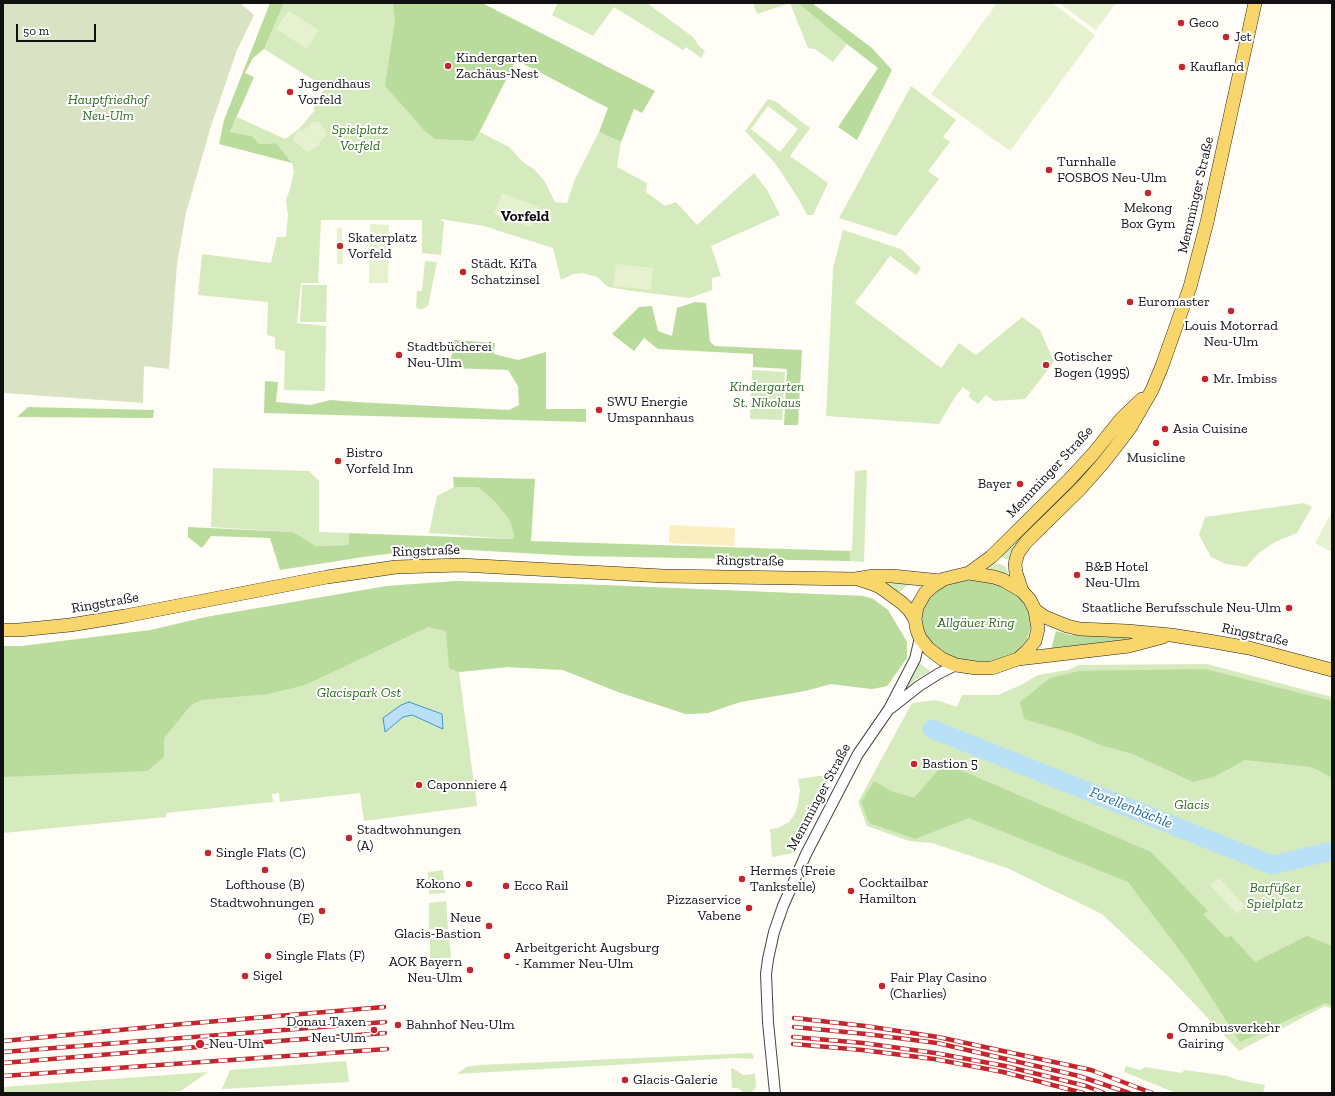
<!DOCTYPE html>
<meta charset="utf-8">
<style>
body{margin:0}
#map{position:relative;width:1335px;height:1096px;overflow:hidden;background:#fffdf5;font-family:"Zilla Slab",serif}
canvas{display:block}
.frame{position:absolute;inset:0;border:4px solid #111;pointer-events:none}
.scale{position:absolute;left:16px;top:24px;width:80px;height:18px;box-sizing:border-box;border:2px solid #111;border-top:0;padding-left:5px;font-size:12px;line-height:14px;white-space:nowrap;color:#111;-webkit-text-stroke:3px #fff;paint-order:stroke}
</style>
<div id="map">
<canvas width="1335" height="1096"></canvas>
<div class="frame"></div>
<div class="scale">50 m</div>
</div>
<script>
const ctx = document.querySelector('canvas').getContext('2d');
ctx.lineJoin = 'round';
function fill(path, color) {
  ctx.fillStyle = color;
  ctx.fill(path, 'evenodd');
}
function poly(rows) {
  const path = new Path2D();
  for (const r of rows) {
    path.moveTo(r[0], r[1]);
    for (let i = 2; i < r.length; i += 2) path.lineTo(r[i], r[i + 1]);
  }
  return path;
}
function stroke(path, color, width, dash) {
  ctx.strokeStyle = color;
  ctx.lineWidth = width;
  ctx.lineCap = dash ? 'butt' : 'round';
  ctx.setLineDash(dash || []);
  ctx.stroke(path);
}
function label(font, color, halo, rows, align = 'center') {
  ctx.font = font + ' "Zilla Slab",serif';
  ctx.lineWidth = 4;
  ctx.setLineDash([]);
  ctx.textBaseline = 'middle';
  ctx.strokeStyle = halo;
  ctx.fillStyle = color;
  for (const [text, x, y, turn = 0] of rows) {
    ctx.save();
    ctx.translate(x, y);
    ctx.rotate((+turn || 0) * Math.PI / 180);
    ctx.textAlign = isNaN(turn) ? turn : align;
    if (halo) ctx.strokeText(text, 0, 0);
    ctx.fillText(text, 0, 0);
    ctx.restore();
  }
}
fill(poly([
 [284,3,400,3,458,140,474,141,480,132,509,147,524,163,534,169,545,182,555,202,567,203,575,179,599,132,621,142,617,167,647,183,646,192,665,206,676,202,697,225,754,173,767,190,780,215,711,246,721,276,712,278,712,290,690,298,632,291,608,287,597,277,583,273,573,274,561,280,553,248,484,226,440,219,444,222,441,255,422,253,422,220,321,220,318,283,301,283,297,323,326,326,325,391,284,390,285,351,275,349,275,337,267,335,268,302,198,295,202,254,271,263,277,237,286,237,288,216,286,200,290,189,294,171,292,163,276,143,259,144,252,136,230,132,237,117,285,139,299,129,315,110,313,109,325,87,264,49],
 [558,3,647,3,693,37,699,46,705,51,701,58,686,47,683,50,614,7,593,36,552,15],
 [753,3,797,3,803,7,847,44,833,62,815,49,808,48,790,3,757,14],
 [911,86,956,120,943,137,950,142,928,171,939,179,896,236,839,218],
 [768,99,777,102,785,109,810,128,790,156,828,183,813,215,807,215,799,200,783,175,774,162,745,131],
 [768,106,798,129,780,152,751,129],
 [843,230,901,249,921,268,916,275,890,256,855,303,941,368,959,343,976,355,1022,317,1040,330,1054,362,1025,399,994,401,986,395,978,404,968,396,971,393,963,387,955,397,939,424,826,416,833,269],
 [425,261,437,262,428,306,422,309,418,309,416,306,417,291,422,291],
 [302,285,327,285,326,322,300,322],
 [752,370,785,372,782,420,750,419],
 [1089,463,1094,468,1013,561,998,556],
 [213,468,309,471,319,481,319,532,349,533,349,545,316,546,293,532,211,527],
 [867,470,864,562,850,561,850,551,852,550,855,471],
 [454,487,478,487,494,501,510,521,514,537,513,539,429,533,437,496],
 [1304,503,1312,507,1297,533,1275,542,1260,552,1246,567,1226,564,1211,557,1199,535,1205,517],
 [997,563,1005,566,1012,582,984,571],
 [876,579,911,581,900,592],
 [457,581,601,585,863,596,873,599,888,610,907,642,907,658,887,686,872,689,831,684,805,691,740,702,708,713,686,714,618,692,563,670,508,667,459,672,477,806,364,821,360,793,280,802,279,793,272,794,273,802,166,813,166,817,3,833,3,646,22,646,151,630,206,617,387,586],
 [918,662,930,671,915,680,906,689,904,688],
 [1207,664,1332,697,1332,1009,1325,1006,1239,1051,1169,977,1102,914,1007,868,932,843,909,841,867,826,858,802,912,703,936,700,957,707,962,695,998,695,1023,684,1038,675,1068,670,1079,665],
 [833,775,801,834,793,853,772,857,770,829,778,828,789,822,794,815,797,808,800,791,798,779,819,776],
 [443,870,445,893,429,894,428,872],
 [446,901,448,929,429,929,429,903],
 [449,937,452,967,430,968,430,939],
 [751,1053,753,1055,754,1059,735,1058,457,1074,466,1067,479,1065],
 [346,1061,349,1082,222,1089,230,1070],
 [1126,1066,1140,1070,1145,1067,1181,1073,1185,1070,1228,1076,1238,1080,1265,1085,1263,1093,1176,1093,1124,1072],
 [731,1068,736,1070,743,1075,755,1074,756,1088,752,1092,743,1092,738,1088,732,1088],
 [208,1072,181,1091,150,1093,3,1093,3,1087]
]), '#d5ebbd');
fill(poly([
 [270,3,284,3,264,49,253,58,245,73,254,77,230,132,252,136,259,144,276,143,292,163,219,144,224,120],
 [393,3,482,3,655,91,642,113,634,109,621,142,599,132,608,108,516,60,479,133,474,141,435,139,425,131,385,86,395,20],
 [797,3,812,3,872,48,892,70,857,140,838,127,878,68,847,44,803,7],
 [695,302,706,303,710,342,715,346,802,350,798,425,784,425,787,369,753,367,753,354,658,349,644,338,634,351,612,334,639,307,652,306,658,331,672,336,677,308],
 [455,340,495,343,494,354,518,360,546,352,546,409,586,409,586,422,264,413,265,381,278,382,276,402,311,405,330,400,356,402,509,410,519,405,518,386,508,370,449,368],
 [28,407,154,410,153,418,17,417],
 [453,477,535,479,531,541,850,551,850,561,575,556,434,548,363,557,280,570,270,538,211,536,202,548,188,537,188,527,293,532,316,546,349,545,349,533,400,535,513,539,514,536,510,521,494,501,478,487,454,487],
 [966,580,988,581,1010,588,1027,603,1032,622,1027,640,1016,653,1003,660,969,666,936,652,920,628,924,602,938,588],
 [457,581,601,585,863,596,873,599,888,610,907,642,907,658,887,686,872,689,831,684,805,691,740,702,708,713,686,714,618,692,563,670,508,667,458,672,449,668,446,631,428,627,305,685,268,694,201,700,191,705,164,738,164,757,147,771,3,777,3,646,22,646,151,630,206,617,387,586],
 [1056,631,1071,635,1096,634,1155,636,1093,647,1051,649],
 [1205,669,1332,701,1332,778,1312,767,1245,760,1214,777,1193,782,1133,754,1103,746,1072,733,1024,719,1020,702,1050,678,1079,671],
 [944,763,1151,852,1208,911,1203,914,1226,938,1231,936,1255,962,1307,936,1332,946,1332,1006,1325,1003,1240,1042,1187,960,1128,882,969,818,915,839,869,823,861,802,874,781,891,791,914,798]
]), '#b9dc9c');
fill(poly([
 [670,525,735,528,734,546,669,543]
]), '#fbeec1');
fill(poly([
 [3,3,240,3,254,15,237,50,211,126,186,213,177,264,169,369,144,366,143,403,3,393]
]), '#d9e3c4');
fill(poly([
 [997,3,1052,3,1095,35,1010,151,931,94],
 [1059,3,1116,3,1096,30],
 [288,11,319,30,307,49,276,29],
 [313,122,319,122,326,131,326,136,321,140,319,145,307,152,293,140,297,132,309,127],
 [502,193,539,207,531,227,494,214],
 [370,224,389,225,388,283,369,283],
 [337,228,342,228,343,264,337,264],
 [616,264,653,268,651,290,613,286],
 [1332,512,1332,552,1315,543],
 [1219,878,1245,906,1237,914,1210,885]
]), '#e6f2cf');
const water = poly([
 [409,702,442,714,443,729,412,715,403,717,385,732,383,718,401,705,409,702]
]);
fill(water, '#b9e0f7');
stroke(water, '#3f96cf', 1);
stroke(poly([
 [932,729,1272,865,1332,851]
]), '#b9e0f7', 19);
const minor = poly([
 [891,708,919,686,938,674,956,665],
 [775,1093,768,1022,766,974,768,959,774,932,783,906,806,854,858,754,889,709,915,659,920,638]
]);
const major = poly([
 [969,573,994,577,1003,580,1022,591,1030,600,1035,610,1038,629,1035,641,1027,651,1018,659,992,668,976,668,956,665,942,659,929,649,920,638,917,630,915,619,917,607,925,593,933,586,944,579,969,573],
 [969,573,991,557,1068,481,1093,454,1121,419,1142,399],
 [861,580,873,584,880,587,902,603,909,610,915,619],
 [1022,591,1016,573,1015,564,1018,553,1026,542,1081,488,1103,463,1114,449,1130,428,1152,390,1162,366,1190,287,1207,222,1255,3],
 [1035,610,1045,617,1067,626,1080,629,1127,631,1171,635,1209,641,1249,648,1332,670],
 [3,630,19,630,70,625,125,616,327,577,396,567,461,565,663,576,855,579,874,576,892,576,941,581],
 [1018,659,1129,646,1163,637]
]);
stroke(minor, '#444', 12);
stroke(major, '#222', 14);
stroke(minor, '#fff', 10);
stroke(major, '#f9d66b', 13);
const rail = poly([
 [794,1018,865,1026,938,1037,1091,1070,1152,1093],
 [794,1027,866,1034,937,1043,1079,1076,1129,1093],
 [793,1037,863,1043,935,1053,1005,1066,1086,1086,1104,1093],
 [3,1041,183,1024,384,1007],
 [793,1044,862,1050,934,1059,1003,1072,1083,1093],
 [3,1052,385,1022],
 [3,1063,185,1048,385,1033],
 [3,1076,387,1049]
]);
stroke(rail, '#c4262e', 4.5);
stroke(rail, '#fff', 3, [9]);
for (const [x, y, r, color] of [
 [1181,23,4,"#c4262e"],
 [1226,37,4,"#c4262e"],
 [448,66,4,"#c4262e"],
 [1182,67,4,"#c4262e"],
 [290,92,4,"#c4262e"],
 [1049,170,4,"#c4262e"],
 [1148,193,4,"#c4262e"],
 [340,246,4,"#c4262e"],
 [463,272,4,"#c4262e"],
 [1130,302,4,"#c4262e"],
 [1231,311,4,"#c4262e"],
 [399,355,4,"#c4262e"],
 [1046,365,4,"#c4262e"],
 [1205,379,4,"#c4262e"],
 [599,410,4,"#c4262e"],
 [1165,429,4,"#c4262e"],
 [1156,443,4,"#c4262e"],
 [338,461,4,"#c4262e"],
 [1020,484,4,"#c4262e"],
 [1077,575,4,"#c4262e"],
 [1289,608,4,"#c4262e"],
 [914,764,4,"#c4262e"],
 [419,785,4,"#c4262e"],
 [349,838,4,"#c4262e"],
 [208,853,4,"#c4262e"],
 [265,870,4,"#c4262e"],
 [742,879,4,"#c4262e"],
 [469,884,4,"#c4262e"],
 [506,886,4,"#c4262e"],
 [851,891,4,"#c4262e"],
 [749,908,4,"#c4262e"],
 [322,911,4,"#c4262e"],
 [489,926,4,"#c4262e"],
 [268,956,4,"#c4262e"],
 [507,956,4,"#c4262e"],
 [470,970,4,"#c4262e"],
 [245,976,4,"#c4262e"],
 [882,986,4,"#c4262e"],
 [398,1025,4,"#c4262e"],
 [374,1030,4,"#c4262e"],
 [1170,1036,4,"#c4262e"],
 [200,1044,5,"#c4262e"],
 [625,1080,4,"#c4262e"]
]) {
  const dot = new Path2D();
  dot.arc(x, y, r, 0, 2 * Math.PI);
  ctx.fillStyle = color;
  ctx.fill(dot);
  stroke(dot, '#fff', 1.5);
}
label('14px', '#111', '#fff', [
 ["Geco",1189,23],
 ["Jet",1234,37],
 ["Kindergarten",456,58],
 ["Zachäus-Nest",456,74],
 ["Kaufland",1190,67],
 ["Jugendhaus",298,84],
 ["Vorfeld",298,100],
 ["Turnhalle",1057,162],
 ["FOSBOS Neu-Ulm",1057,178],
 ["Mekong",1148,208,"center"],
 ["Box Gym",1148,224,"center"],
 ["Skaterplatz",348,238],
 ["Vorfeld",348,254],
 ["Städt. KiTa",471,264],
 ["Schatzinsel",471,280],
 ["Euromaster",1138,302],
 ["Louis Motorrad",1231,326,"center"],
 ["Neu-Ulm",1231,342,"center"],
 ["Stadtbücherei",407,347],
 ["Neu-Ulm",407,363],
 ["Gotischer",1054,357],
 ["Bogen (1995)",1054,373],
 ["Mr. Imbiss",1213,379],
 ["SWU Energie",607,402],
 ["Umspannhaus",607,418],
 ["Asia Cuisine",1173,429],
 ["Bistro",346,453],
 ["Vorfeld Inn",346,469],
 ["Musicline",1156,458,"center"],
 ["Bayer",1012,484,"right"],
 ["B&B Hotel",1085,567],
 ["Neu-Ulm",1085,583],
 ["Staatliche Berufsschule Neu-Ulm",1281,608,"right"],
 ["Bastion 5",922,764],
 ["Caponniere 4",427,785],
 ["Stadtwohnungen",357,830],
 ["(A)",357,846],
 ["Single Flats (C)",216,853],
 ["Hermes (Freie",750,871],
 ["Tankstelle)",750,887],
 ["Cocktailbar",859,883],
 ["Hamilton",859,899],
 ["Kokono",461,884,"right"],
 ["Lofthouse (B)",265,885,"center"],
 ["Ecco Rail",514,886],
 ["Pizzaservice",741,900,"right"],
 ["Vabene",741,916,"right"],
 ["Stadtwohnungen",314,903,"right"],
 ["(E)",314,919,"right"],
 ["Neue",481,918,"right"],
 ["Glacis-Bastion",481,934,"right"],
 ["Arbeitgericht Augsburg",515,948],
 ["- Kammer Neu-Ulm",515,964],
 ["Single Flats (F)",276,956],
 ["AOK Bayern",462,962,"right"],
 ["Neu-Ulm",462,978,"right"],
 ["Sigel",253,976],
 ["Fair Play Casino",890,978],
 ["(Charlies)",890,994],
 ["Donau Taxen",366,1022,"right"],
 ["Neu-Ulm",366,1038,"right"],
 ["Bahnhof Neu-Ulm",406,1025],
 ["Omnibusverkehr",1178,1028],
 ["Gairing",1178,1044],
 ["Neu-Ulm",209,1044],
 ["Glacis-Galerie",633,1080]
], 'left');
label('italic 14px', '#2f6b1f', '#fff', [
 ["Hauptfriedhof",108,100],
 ["Neu-Ulm",108,116],
 ["Spielplatz",360,130],
 ["Vorfeld",360,146],
 ["Kindergarten",767,387],
 ["St. Nikolaus",767,403],
 ["Allgäuer Ring",976,623],
 ["Glacispark Ost",359,693],
 ["Glacis",1192,805],
 ["Barfüßer",1275,888],
 ["Spielplatz",1275,904]
]);
label('14px', '#111', '#fff', [
 ["Memminger Straße",1196,195,-77],
 ["Memminger Straße",1050,472,-47],
 ["Ringstraße",426,551,-2],
 ["Ringstraße",750,561,1],
 ["Ringstraße",105,603,-10],
 ["Ringstraße",1255,635,12],
 ["Memminger Straße",819,797,-62]
]);
label('bold 15px', '#111', '#fff', [
 ["Vorfeld",525,217]
]);
label('italic 15px', '#1768a6', '#fff', [
 ["Forellenbächle",1131,808,22]
]);
</script>
